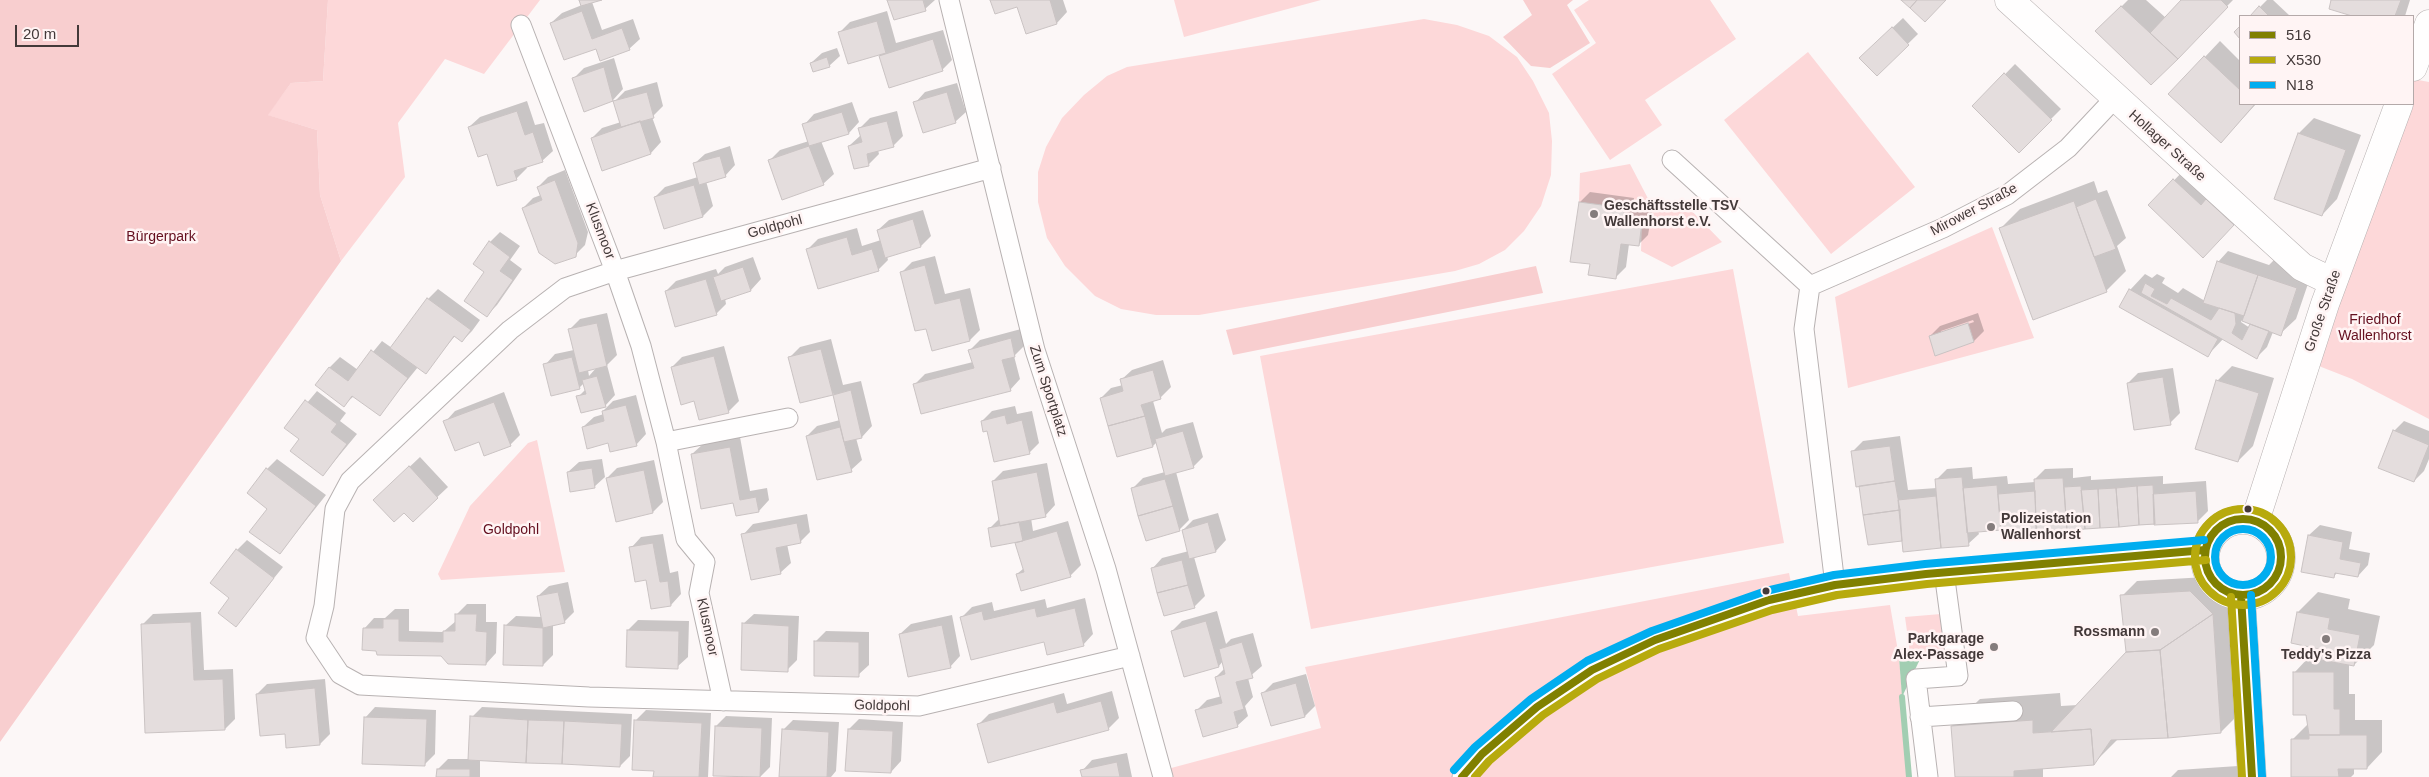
<!DOCTYPE html>
<meta charset="utf-8">
<style>
body{margin:0}
#map{position:relative;width:2429px;height:777px;overflow:hidden;background:#fcf7f7;font-family:Arial,sans-serif}
canvas{display:block}
.legend{position:absolute;left:2239px;top:15px;width:175px;height:90px;box-sizing:border-box;background:#fff4f4;border:1px solid #b4a9a9;margin:0;padding:6px 9px;list-style:none;font-size:15px;color:#433939}
.legend li{display:flex;align-items:center;gap:10px;height:25px}
.legend b{width:25px;border:1px solid #b4a9a9}
.scale{position:absolute;left:15px;top:25px;width:64px;height:22px;box-sizing:border-box;border:2px solid #433939;border-top:0;padding-left:6px;font-size:15px;line-height:18px;white-space:nowrap;color:#433939;-webkit-text-stroke:4px #fff4f4;paint-order:stroke}
</style>
<div id="map">
<canvas width="2429" height="777"></canvas>
<ul class="legend">
<li><b style="height:6px;background:#808000"></b>516</li>
<li><b style="height:6px;background:#b7aa0d"></b>X530</li>
<li><b style="height:6px;background:#00adef"></b>N18</li>
</ul>
<div class="scale">20 m</div>
</div>
<script>
const ctx = document.querySelector('canvas').getContext('2d');
ctx.lineJoin = 'round';
function fill(path, color) {
  ctx.fillStyle = color;
  ctx.fill(path, 'evenodd');
}
function poly(rows) {
  const path = new Path2D();
  for (const r of rows) {
    if (r.length === 3) {
      path.moveTo(r[0] + r[2], r[1]);
      path.arc(r[0], r[1], r[2], 0, 2 * Math.PI);
      continue;
    }
    path.moveTo(r[0], r[1]);
    for (let i = 2; i < r.length; i += 2) path.lineTo(r[i], r[i + 1]);
  }
  return path;
}
function stroke(path, color, width, dash) {
  ctx.strokeStyle = color;
  ctx.lineWidth = width;
  ctx.lineCap = dash ? 'butt' : 'round';
  ctx.setLineDash(dash || []);
  ctx.stroke(path);
}
function label(font, color, halo, rows, align = 'center') {
  ctx.font = font + ' Arial,sans-serif';
  ctx.lineWidth = 5;
  ctx.setLineDash([]);
  ctx.textBaseline = 'middle';
  ctx.strokeStyle = halo;
  ctx.fillStyle = color;
  for (const [text, x, y, turn = 0] of rows) {
    ctx.save();
    ctx.translate(x, y);
    ctx.rotate((+turn || 0) * Math.PI / 180);
    ctx.textAlign = isNaN(turn) ? turn : align;
    if (halo) ctx.strokeText(text, 0, 0);
    ctx.fillText(text, 0, 0);
    ctx.restore();
  }
}
fill(poly([
 [328,0,540,0,484,74,445,59,398,123,405,177,341,261,320,195,317,130,267,115,291,83,323,81],
 [1174,0,1321,0,1184,37],
 [1589,0,1710,0,1736,39,1645,100,1662,125,1610,160,1552,74,1596,43,1574,10],
 [1424,19,1457,25,1489,36,1517,57,1533,81,1549,113,1552,141,1551,175,1541,206,1524,231,1505,250,1479,264,1455,271,1199,315,1156,315,1121,309,1095,296,1065,266,1047,238,1038,202,1038,172,1046,147,1062,118,1084,95,1107,76,1127,67],
 [1808,52,1915,187,1831,254,1724,120],
 [2413,79,2429,82,2429,419,2352,379,2306,361,2399,104,2413,104],
 [1630,164,1654,210,1669,203,1686,205,1722,242,1672,267,1641,251,1642,222,1623,219,1624,208,1579,202,1580,173],
 [1992,227,2034,338,1848,388,1835,297],
 [1733,269,1784,543,1311,629,1260,356],
 [537,440,565,572,441,580,438,574,470,506,528,443],
 [1789,573,1798,616,1890,605,1899,657,1909,777,1163,777,1160,771,1321,728,1305,667],
 [1941,614,1948,652,1910,653,1905,617]
]), '#fdd8d9');
fill(poly([
 [0,0,328,0,323,81,291,83,268,115,317,130,320,195,341,261,0,742],
 [1523,0,1573,0,1567,5,1590,43,1550,68,1531,66,1503,37,1532,15],
 [1536,266,1543,293,1233,355,1226,330]
]), '#f8cecf');
fill(poly([
 [1922,655,1902,697,1899,657]
]), '#a2ceb2');
fill(poly([
 [581,0,598,0,592,2,602,30,633,19,640,39,629,49,596,47,551,23,562,13,582,5],
 [889,0,935,0,925,9],
 [992,0,1063,0,1067,12,1057,23,1027,32,1018,5],
 [2128,0,2146,0,2166,18,2183,0,2233,0,2151,83,2097,31],
 [2267,0,2273,0,2290,16,2251,16],
 [2333,0,2410,0,2405,16,2354,16],
 [887,11,896,43,943,30,952,60,942,70,889,86,879,54,840,32,850,22],
 [1903,18,1918,34,1877,74,1871,48],
 [2220,41,2240,61,2240,104,2256,104,2221,142,2170,94],
 [837,48,840,56,829,66,811,63,822,53],
 [614,58,623,89,613,100,584,110,574,78,584,68],
 [2015,64,2061,109,2019,151,1974,106],
 [657,82,663,106,652,117,661,142,651,153,592,138,602,128,621,122,615,101,625,91],
 [957,83,966,112,955,122,915,103,925,92],
 [527,101,535,125,544,123,553,151,542,161,526,166,527,168,516,179,487,152,469,127,480,117],
 [852,102,859,122,849,133,821,141,834,174,823,184,770,160,780,150,809,141,804,125,814,114],
 [897,111,903,136,893,146,878,150,879,154,869,164,849,146,861,135,860,128,870,118],
 [2314,118,2361,135,2337,199,2322,215,2299,133],
 [730,146,735,165,725,176,706,181,713,206,703,216,664,228,655,197,665,187,698,177,694,164,705,154],
 [2189,165,2248,209,2218,241,2150,205],
 [565,170,588,232,585,245,575,255,523,208,533,198,541,195,538,187,548,177],
 [2094,181,2098,193,2107,190,2126,238,2117,246,2126,271,2106,291,2000,229,2020,209],
 [1590,192,1634,198,1633,209,1652,212,1648,235,1638,245,1629,244,1626,267,1616,277,1591,263,1580,202],
 [923,210,931,236,921,246,887,256,888,260,878,270,808,249,818,239,857,228,862,246,881,240,878,230,889,220],
 [500,232,520,246,510,260,522,269,497,305,487,315,486,271,490,242],
 [2228,251,2269,265,2274,260,2312,272,2296,319,2280,334,2273,332,2267,347,2257,357,2224,338,2208,355,2130,290,2145,274,2152,278,2157,274,2165,278,2162,283,2178,293,2183,288,2205,301,2218,262],
 [2242,320,2252,323,2250,328,2241,322],
 [935,256,945,294,970,288,980,330,970,340,927,327,902,272,912,262],
 [753,257,761,279,751,290,725,298,726,304,716,314,666,291,676,281,716,269,718,274,725,267],
 [438,289,480,320,472,331,462,341,455,336,425,372,418,367,379,415,354,396,344,405,329,368,340,357,358,370,382,341,392,348,428,299],
 [607,313,617,355,607,365,615,395,605,406,578,397,586,389,584,383,579,388,545,365,555,354,574,350,569,330,580,319],
 [597,367,589,376,588,370],
 [1978,313,1984,331,1974,341,1936,354,1930,336,1940,326],
 [1973,320,1974,322,1941,333,1941,331],
 [1021,329,1025,345,1014,356,1020,379,1010,390,914,385,925,374,973,362,970,350,980,340],
 [831,339,843,385,861,381,872,426,862,437,856,438,862,460,851,470,807,436,817,426,840,420,833,393,801,401,790,357,800,347],
 [724,346,739,401,728,412,695,400,672,367,682,357],
 [1163,360,1171,387,1160,398,1153,401,1162,433,1166,429,1193,422,1203,457,1193,467,1176,472,1189,520,1179,530,1132,489,1143,478,1165,472,1157,442,1153,446,1117,455,1101,398,1111,388,1123,385,1121,380,1132,370],
 [2232,366,2274,378,2253,446,2238,461,2217,381],
 [2173,368,2180,413,2170,423,2128,383,2138,373],
 [317,391,346,413,340,421,357,434,323,475,301,439,286,428],
 [504,392,520,435,510,445,445,422,455,411],
 [636,395,646,434,636,445,609,442,583,427,594,417,604,414,603,411,613,401],
 [1015,406,1017,414,1032,411,1039,443,1029,453,988,429,982,421,992,411],
 [2404,421,2429,431,2429,459,2424,471,2414,481,2394,431],
 [1900,436,1908,490,1937,488,1936,480,1947,469,1972,467,1973,479,2007,476,2008,484,2035,482,2035,479,2045,469,2073,468,2073,478,2091,476,2091,480,2163,476,2163,484,2206,481,2208,511,2198,521,2038,532,2037,529,2002,533,2003,528,1978,531,1979,534,1968,544,1904,551,1903,540,1860,484,1852,452,1863,441],
 [740,437,750,491,767,488,769,500,759,511,734,501,692,454,703,444],
 [420,457,448,487,413,520,385,490],
 [277,459,326,495,280,553,268,508,267,469],
 [602,459,605,477,594,487,568,472,579,462],
 [654,460,663,502,653,512,607,478,617,468],
 [1047,463,1055,505,1045,516,1031,518,1033,531,1068,521,1081,565,1070,576,1017,574,1024,568,1016,541,989,529,1000,518,993,481,1003,471],
 [1218,513,1226,540,1216,551,1194,557,1205,596,1194,607,1152,569,1162,558,1189,551,1183,530,1193,520],
 [807,514,810,532,800,542,787,544,791,563,780,573,743,535,753,524],
 [2320,525,2352,532,2349,549,2370,553,2368,565,2358,576,2338,572,2333,577,2309,535],
 [663,534,670,573,678,571,681,594,671,605,652,608,647,579,631,548,641,537],
 [247,540,283,567,236,625,231,598,237,550],
 [2206,577,2228,598,2241,712,2221,732,2119,738,2093,764,2043,768,2043,777,1956,777,1952,726,1980,699,2060,693,2061,706,2078,705,2127,653,2122,596,2137,581],
 [568,582,574,612,564,622,553,624,553,655,543,665,505,626,516,616,542,617,538,596,549,586],
 [2318,592,2350,599,2348,609,2380,616,2374,645,2354,665,2349,664,2349,694,2355,694,2355,720,2382,720,2382,752,2367,768,2354,768,2354,774,2351,777,2293,777,2292,740,2308,724,2307,714,2294,673,2309,657,2323,657,2325,649,2292,642,2298,612],
 [1085,598,1093,634,1083,645,1045,641,962,617,972,607,992,602,994,611,1045,599,1047,608],
 [467,604,486,604,486,622,497,622,496,653,486,664,441,655,378,654,364,629,374,618,385,618,395,609,409,609,409,631,443,632,456,621,457,614],
 [1217,611,1226,644,1231,639,1253,633,1262,666,1248,678,1253,697,1245,706,1248,716,1237,726,1197,710,1207,700,1222,696,1216,677,1225,668,1223,661,1219,666,1172,631,1182,621],
 [201,612,204,670,233,669,235,719,225,729,143,624,153,614],
 [754,614,799,616,797,660,787,670,743,624],
 [952,615,960,656,950,667,900,634,911,624],
 [638,620,689,621,688,657,677,667,628,630],
 [826,631,869,632,869,665,858,675,815,642],
 [1306,674,1315,706,1305,716,1272,725,1263,693,1273,683],
 [325,679,330,734,320,744,257,694,267,684],
 [1112,691,1119,718,1108,729,979,724,989,714,1064,693,1067,704],
 [375,707,436,710,435,754,424,765,365,718],
 [482,707,632,714,630,756,620,766,480,759,480,777,438,777,438,769,448,759,470,759,472,717],
 [646,710,711,713,708,777,655,777,655,770,633,769,636,720],
 [726,716,772,718,770,767,760,777,714,775,716,726],
 [859,719,903,722,901,761,891,772,849,729],
 [793,720,839,722,836,771,831,777,780,777,783,730],
 [1127,753,1132,777,1083,777,1082,771,1092,760],
 [2238,766,2238,777,2171,777,2178,770]
]), '#0003');
stroke(poly([
 [1902,697,1909,777]
]), '#a2ceb2', 6);
const building = poly([
 [579,0,602,0,581,6,579,0],
 [887,0,923,0,926,11,894,20,887,0],
 [990,0,1050,0,1057,24,1026,34,1017,7,995,14,990,0],
 [1901,0,1917,0,1910,8,1901,0],
 [1917,0,1946,0,1925,22,1910,8,1917,0],
 [2181,0,2221,0,2228,7,2178,59,2150,33,2181,0],
 [2331,0,2401,0,2395,16,2352,16,2329,9,2331,0],
 [2121,6,2178,59,2151,85,2095,31,2121,6],
 [2259,6,2269,16,2250,16,2259,6],
 [582,11,592,39,622,28,630,50,600,61,596,49,564,60,550,23,582,11],
 [877,21,886,53,848,64,838,32,877,21],
 [2240,26,2240,39,2234,32,2240,26],
 [1892,27,1909,45,1877,76,1859,58,1892,27],
 [933,39,943,71,889,88,879,56,933,39],
 [2204,56,2240,90,2240,104,2255,104,2221,143,2168,94,2204,56],
 [827,57,830,67,813,72,810,63,827,57],
 [604,67,613,101,584,112,572,78,604,67],
 [2004,73,2052,120,2019,153,1972,106,2004,73],
 [647,92,654,118,621,127,613,101,647,92],
 [947,92,956,123,923,133,913,102,947,92],
 [517,111,525,135,533,132,543,162,514,171,517,180,497,186,487,154,478,157,468,127,517,111],
 [842,112,849,134,809,146,802,124,842,112],
 [640,121,651,154,602,171,591,138,640,121],
 [887,121,894,147,867,154,869,166,854,169,848,146,862,142,858,128,887,121],
 [2298,133,2346,150,2322,216,2274,199,2298,133],
 [809,146,824,185,782,200,768,160,809,146],
 [720,156,726,177,699,185,693,163,720,156],
 [2173,179,2201,205,2206,199,2234,225,2203,258,2148,205,2173,179],
 [555,180,578,243,576,257,555,264,539,253,522,208,542,200,537,187,555,180],
 [694,185,703,217,664,229,654,197,694,185],
 [2096,199,2116,249,2094,257,2076,207,2096,199],
 [2074,201,2107,292,2033,320,1999,228,2074,201],
 [1579,202,1625,208,1623,219,1642,222,1639,246,1621,244,1616,279,1588,275,1590,264,1570,262,1579,202],
 [913,219,921,247,885,258,877,230,913,219],
 [847,237,852,255,872,249,879,271,818,289,806,249,847,237],
 [489,241,510,257,500,271,513,280,487,317,464,301,484,272,473,264,489,241],
 [2217,261,2258,275,2244,316,2203,303,2217,261],
 [925,265,935,304,960,298,970,341,932,351,926,329,915,331,900,272,925,265],
 [743,267,751,291,721,301,713,277,743,267],
 [2258,275,2297,288,2281,336,2242,321,2258,275],
 [706,279,717,315,675,327,665,291,706,279],
 [2145,283,2155,289,2151,296,2167,304,2171,298,2211,320,2219,308,2235,313,2236,324,2232,333,2242,340,2250,324,2269,331,2257,359,2141,293,2145,283],
 [2129,289,2218,339,2208,357,2119,307,2129,289],
 [427,298,471,330,462,342,454,336,426,374,390,348,427,298],
 [597,323,607,366,579,373,568,329,597,323],
 [1968,323,1974,342,1935,356,1929,336,1968,323],
 [1011,338,1015,357,1002,360,1011,391,921,414,913,384,974,368,968,350,1011,338],
 [821,349,833,395,800,403,788,357,821,349],
 [371,350,408,378,380,416,352,396,344,407,315,385,329,367,348,381,371,350],
 [714,356,729,413,699,420,694,401,681,405,671,367,714,356],
 [572,357,580,389,551,396,543,364,572,357],
 [1153,370,1161,399,1141,405,1145,416,1108,426,1100,398,1123,391,1120,379,1153,370],
 [597,376,606,407,581,413,576,396,586,394,582,380,597,376],
 [2163,377,2171,425,2134,430,2127,383,2163,377],
 [2216,380,2259,393,2238,462,2195,449,2216,380],
 [851,390,862,438,844,442,833,395,851,390],
 [305,400,337,424,331,432,347,444,323,476,290,451,299,439,284,428,305,400],
 [494,402,511,446,484,456,479,442,455,451,443,421,494,402],
 [626,405,637,446,610,452,608,443,587,449,582,427,604,421,602,411,626,405],
 [1005,415,1007,424,1022,420,1030,454,994,462,987,431,983,432,981,421,1005,415],
 [1145,416,1153,447,1117,457,1108,426,1145,416],
 [840,427,852,472,817,480,806,436,840,427],
 [2393,430,2429,445,2414,482,2378,468,2393,430],
 [1183,431,1194,468,1165,476,1155,439,1183,431],
 [1890,446,1895,481,1856,487,1851,451,1890,446],
 [730,447,740,500,756,497,759,512,736,516,733,503,701,509,691,454,730,447],
 [409,466,438,498,413,522,404,513,394,522,373,500,409,466],
 [266,468,316,506,280,554,249,532,267,509,247,493,266,468],
 [592,468,595,488,570,492,567,472,592,468],
 [644,470,653,513,616,522,606,478,644,470],
 [1037,472,1046,517,1000,526,992,481,1037,472],
 [1962,477,1969,546,1941,548,1935,479,1962,477],
 [2063,478,2067,531,2037,533,2034,479,2063,478],
 [1165,479,1173,506,1138,516,1131,488,1165,479],
 [1895,481,1900,510,1863,515,1859,486,1895,481],
 [1997,485,2001,530,1967,533,1963,488,1997,485],
 [2153,485,2155,524,2139,525,2137,486,2153,485],
 [2081,486,2085,529,2067,531,2064,487,2081,486],
 [2137,486,2139,525,2119,527,2116,488,2137,486],
 [2116,488,2119,527,2100,528,2098,489,2116,488],
 [2098,489,2100,528,2085,529,2081,490,2098,489],
 [2035,491,2036,531,2001,534,1998,494,2035,491],
 [2196,491,2198,523,2154,525,2153,494,2196,491],
 [1936,496,1941,548,1903,552,1898,500,1936,496],
 [1173,506,1180,531,1146,541,1138,516,1173,506],
 [1900,510,1902,541,1868,545,1863,515,1900,510],
 [1019,522,1023,541,991,547,988,528,1019,522],
 [1208,522,1216,552,1189,559,1182,530,1208,522],
 [797,523,801,543,776,548,781,574,751,580,741,534,797,523],
 [1057,531,1071,577,1021,591,1016,574,1024,572,1015,543,1057,531],
 [2308,535,2343,542,2340,559,2361,563,2358,577,2335,573,2334,578,2301,572,2308,535],
 [653,543,660,582,668,581,671,606,651,609,646,580,635,582,629,547,653,543],
 [236,549,274,578,236,627,218,613,229,598,210,583,236,549],
 [1182,560,1188,585,1157,593,1151,568,1182,560],
 [1188,585,1195,608,1164,616,1157,593,1188,585],
 [2190,591,2213,614,2160,650,2126,652,2120,595,2190,591],
 [558,592,565,623,543,628,537,596,558,592],
 [1035,608,1037,617,1075,608,1084,646,1047,655,1044,642,971,660,960,617,982,611,984,620,1035,608],
 [2297,612,2330,618,2328,629,2360,635,2354,666,2321,660,2323,650,2291,643,2297,612],
 [455,614,477,614,476,631,487,632,486,665,448,664,441,656,377,655,376,651,362,650,363,628,383,628,383,619,399,619,399,641,443,642,443,631,455,631,455,614],
 [2213,614,2221,733,2168,738,2160,650,2213,614],
 [1206,621,1219,667,1184,677,1171,631,1206,621],
 [191,622,194,680,223,679,225,730,145,733,141,624,191,622],
 [742,623,789,626,788,672,741,670,742,623],
 [504,625,543,628,543,666,503,665,504,625],
 [942,625,951,668,908,677,899,634,942,625],
 [627,630,679,631,678,669,626,667,627,630],
 [814,641,859,642,859,677,814,676,814,641],
 [1242,642,1253,678,1236,682,1244,709,1234,712,1238,727,1203,737,1195,710,1222,703,1215,677,1225,674,1219,649,1242,642],
 [2160,650,2168,738,2111,740,2094,765,2091,729,2051,732,2126,652,2160,650],
 [2293,672,2334,672,2334,709,2340,709,2340,735,2309,735,2306,715,2293,715,2293,672],
 [1296,683,1305,717,1271,726,1261,693,1296,683],
 [315,688,320,745,286,748,285,734,260,736,256,694,315,688],
 [1101,701,1109,730,988,763,977,724,1054,702,1057,713,1101,701],
 [470,716,528,720,526,763,468,760,470,716],
 [364,717,427,719,425,766,362,764,364,717],
 [528,720,564,721,562,764,526,763,528,720],
 [634,720,702,723,699,777,653,777,654,771,632,770,634,720],
 [2033,720,2033,733,2091,729,2094,765,2014,771,2014,777,1955,777,1951,726,2033,720],
 [564,721,622,724,620,767,562,764,564,721],
 [715,726,762,728,760,777,713,776,715,726],
 [782,729,829,732,827,777,779,777,782,729],
 [848,729,893,731,891,773,845,771,848,729],
 [2309,735,2367,735,2367,769,2338,769,2339,777,2291,777,2291,739,2309,739,2309,735],
 [1117,762,1120,777,1082,777,1080,770,1117,762],
 [437,769,470,769,470,777,436,777,437,769]
]);
fill(building, '#e4dddd');
stroke(building, '#cac3c3', 1);
const street = poly([
 [949,0,1035,350,1106,569,1163,777],
 [521,25,615,271,641,346,666,442,686,539,705,562,699,593,723,701],
 [1672,160,1810,286],
 [991,168,615,271,565,288,510,330,350,481,335,509,324,606,316,638,340,674,360,685,589,697,919,706,1130,656],
 [666,442,788,418],
 [1835,585,1804,329,1810,286,1943,228,2007,195,2068,148,2115,98],
 [1920,717,2013,711],
 [1462,777,1482,754,1537,707,1592,670,1655,640,1769,600,1835,585,1926,574,2205,550],
 [1928,777,1916,679,1958,676,1944,572]
]);
const secondary = poly([
 [2009,0,2302,267,2333,282],
 [2413,67,2429,24],
 [2243,558,38],
 [2255,521,2325,304,2399,104],
 [2241,596,2252,777]
]);
stroke(street, '#b8b2b2', 21);
stroke(secondary, '#b8b2b2', 29);
stroke(street, '#fffefe', 19);
stroke(secondary, '#fffefe', 28);
stroke(poly([
 [2243,557,38],
 [2241,596,2252,777],
 [1462,777,1482,754,1537,707,1592,670,1655,640,1769,600,1835,585,1926,574,2205,550]
]), '#808000', 8);
stroke(poly([
 [2243,557,48],
 [2231,597,2242,777],
 [1475,777,1489,761,1543,715,1597,679,1659,649,1772,610,1837,595,1927,584,2206,560]
]), '#b7aa0d', 8);
stroke(poly([
 [2243,557,28],
 [2251,595,2262,776],
 [1454,770,1475,747,1531,699,1587,661,1652,631,1766,591,1834,575,1925,564,2204,540]
]), '#00adef', 8);
for (const [x, y, r, color] of [
 [1594,214,5,"#847c7c"],
 [2248,509,4.5,"#433939"],
 [1991,527,5,"#847c7c"],
 [1766,591,4.5,"#433939"],
 [2155,632,5,"#847c7c"],
 [2326,639,5,"#847c7c"],
 [1994,647,5,"#847c7c"]
]) {
  const dot = new Path2D();
  dot.arc(x, y, r, 0, 2 * Math.PI);
  ctx.fillStyle = color;
  ctx.fill(dot);
  stroke(dot, '#fff4f4', 2);
}
label('14px', '#433939', '#fff4f4', [
 ["Hollager Straße",2167,146,42],
 ["Mirower Straße",1974,210,-28],
 ["Goldpohl",775,227,-15],
 ["Klusmoor",600,231,69],
 ["Große Straße",2323,311,-71],
 ["Zum Sportplatz",1048,391,72],
 ["Klusmoor",707,627,78],
 ["Goldpohl",882,706,1]
]);
label('bold 14px', '#433939', '#fff4f4', [
 ["Geschäftsstelle TSV",1604,206],
 ["Wallenhorst e.V.",1604,222],
 ["Polizeistation",2001,519],
 ["Wallenhorst",2001,535],
 ["Rossmann",2145,632,"right"],
 ["Parkgarage",1984,639,"right"],
 ["Alex-Passage",1984,655,"right"],
 ["Teddy's Pizza",2326,655,"center"]
], 'left');
label('14px', '#640f1f', '#fff4f4', [
 ["Bürgerpark",161,237],
 ["Friedhof",2375,320],
 ["Wallenhorst",2375,336],
 ["Goldpohl",511,530]
]);
</script>
